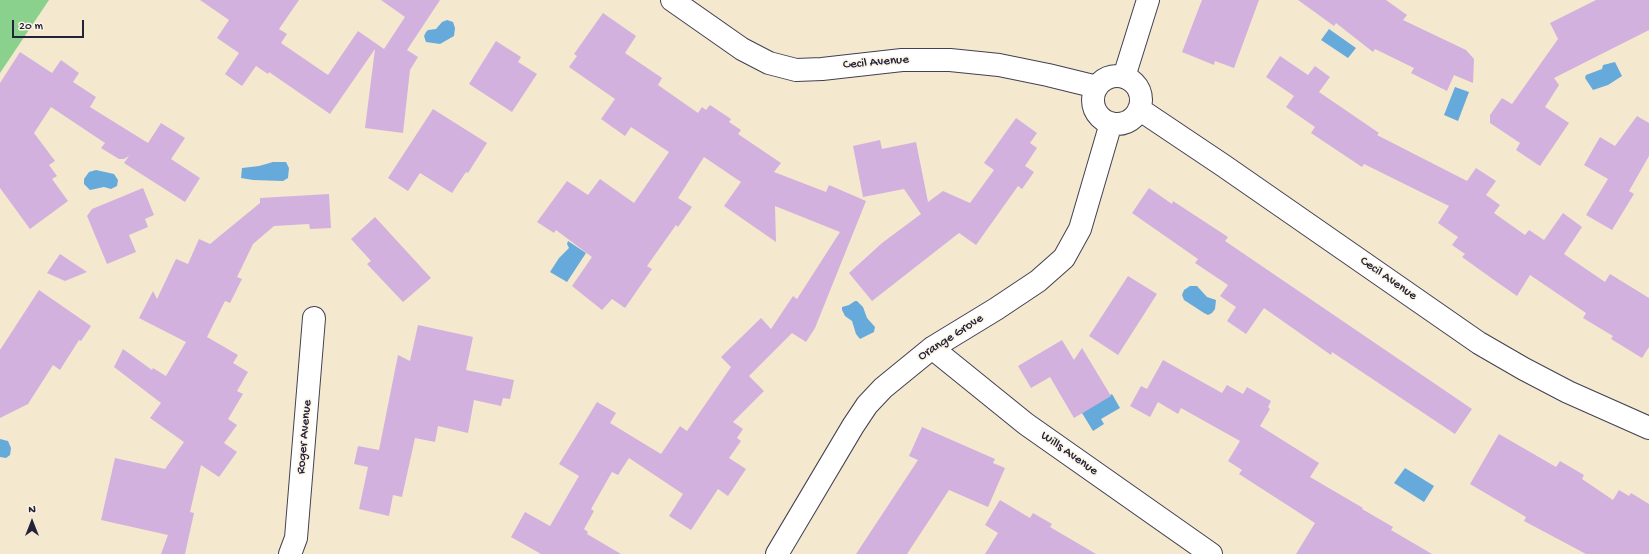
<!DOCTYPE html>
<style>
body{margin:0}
#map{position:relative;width:1649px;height:554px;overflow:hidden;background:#f4e8cf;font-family:"Gochi Hand",sans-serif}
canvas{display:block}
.north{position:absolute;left:12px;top:502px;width:40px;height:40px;-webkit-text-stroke:3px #fcf5e5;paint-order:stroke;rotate:0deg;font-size:11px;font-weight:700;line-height:16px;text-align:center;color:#22223b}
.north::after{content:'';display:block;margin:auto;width:14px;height:18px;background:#22223b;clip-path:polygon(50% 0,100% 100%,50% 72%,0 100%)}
.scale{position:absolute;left:12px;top:20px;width:72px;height:18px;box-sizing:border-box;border:2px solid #22223b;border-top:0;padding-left:5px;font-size:12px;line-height:14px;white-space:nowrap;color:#22223b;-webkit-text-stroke:3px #fcf5e5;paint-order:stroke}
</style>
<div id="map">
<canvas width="1649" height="554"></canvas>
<div class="north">N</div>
<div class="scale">20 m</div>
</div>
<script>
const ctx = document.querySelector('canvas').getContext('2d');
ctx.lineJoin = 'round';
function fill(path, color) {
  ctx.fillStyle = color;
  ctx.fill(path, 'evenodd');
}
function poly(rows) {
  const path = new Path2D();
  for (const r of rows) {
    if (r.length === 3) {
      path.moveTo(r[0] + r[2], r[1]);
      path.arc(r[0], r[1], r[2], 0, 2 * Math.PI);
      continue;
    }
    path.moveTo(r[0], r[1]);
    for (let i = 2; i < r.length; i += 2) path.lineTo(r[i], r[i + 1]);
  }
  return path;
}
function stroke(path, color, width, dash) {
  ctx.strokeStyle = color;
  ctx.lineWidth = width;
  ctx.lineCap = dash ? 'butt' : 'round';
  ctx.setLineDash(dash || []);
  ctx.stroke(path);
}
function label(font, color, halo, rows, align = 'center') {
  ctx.font = font + ' "Gochi Hand",sans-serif';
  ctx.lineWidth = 3;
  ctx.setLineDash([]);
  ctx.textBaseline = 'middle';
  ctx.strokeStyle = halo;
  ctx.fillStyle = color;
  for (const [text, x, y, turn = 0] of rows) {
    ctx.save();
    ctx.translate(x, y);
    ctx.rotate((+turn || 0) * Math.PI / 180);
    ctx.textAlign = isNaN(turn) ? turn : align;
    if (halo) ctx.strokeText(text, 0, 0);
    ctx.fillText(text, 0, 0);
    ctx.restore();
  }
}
fill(poly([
 [0,0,49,0,0,73]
]), '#89d18d');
fill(poly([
 [447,20,453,22,455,28,454,36,440,44,426,42,424,36,426,32,428,30,436,29,442,22],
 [1329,29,1356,48,1348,58,1321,40],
 [1615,62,1622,76,1608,85,1593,90,1585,78,1586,75,1602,69,1603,65],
 [1455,87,1469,92,1458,121,1444,115],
 [273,162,286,162,289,168,288,178,283,181,253,180,241,178,242,168,259,166],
 [96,170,114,174,118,180,117,186,111,189,104,187,90,190,84,184,84,179,89,172],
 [568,241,586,253,567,282,550,272,559,258,569,248,567,244],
 [1190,286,1197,286,1207,297,1216,300,1215,309,1212,313,1208,315,1204,313,1184,300,1182,295,1184,290],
 [855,301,857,301,863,307,867,318,875,327,874,332,860,339,856,334,852,321,845,316,842,310,842,307,849,305],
 [1112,394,1120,408,1101,419,1104,424,1093,431,1082,413],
 [0,439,8,441,11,448,10,455,6,458,0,457],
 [1405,468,1434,486,1424,502,1394,483]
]), '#66aadb');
fill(poly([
 [200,0,299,0,279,29,287,34,281,43,328,75,358,31,384,49,405,17,381,0,440,0,407,50,418,57,410,70,403,133,365,128,375,49,330,114,269,72,268,74,256,66,242,86,225,74,239,53,217,38,229,20],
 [1202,0,1259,0,1234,68,1215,61,1214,65,1182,52],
 [1298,0,1386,0,1407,15,1403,20,1466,50,1474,59,1473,83,1454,75,1447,91,1411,73,1414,68,1375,49,1373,52,1336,23,1334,26],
 [1596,0,1649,0,1649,30,1554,78,1559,85,1545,107,1569,123,1540,166,1516,150,1520,143,1490,123,1490,115,1502,98,1512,104,1558,39,1550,23],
 [603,13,636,36,625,53,662,78,658,85,698,113,702,107,706,110,710,105,731,119,729,122,741,130,738,134,781,163,774,172,826,192,829,185,866,201,815,328,806,342,792,333,749,376,764,391,733,422,743,429,737,438,741,441,729,458,746,469,728,496,718,489,691,530,669,516,683,494,629,458,618,475,612,472,591,509,594,511,584,529,588,532,587,534,621,554,541,554,511,537,525,512,550,526,579,476,559,464,597,402,616,413,610,423,661,454,680,426,687,431,731,367,721,357,761,318,771,329,793,296,797,299,840,232,775,206,776,242,724,206,741,182,704,157,678,198,692,207,678,227,676,225,647,266,652,269,625,308,612,299,602,310,572,286,592,257,556,230,554,233,537,222,567,181,588,195,600,179,634,203,669,152,631,127,625,136,601,119,615,99,569,67,577,56,574,54],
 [496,41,521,57,518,62,537,74,512,112,469,84],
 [20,52,52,73,61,60,79,73,73,82,96,97,90,107,148,143,161,123,185,138,171,159,200,178,185,202,124,163,129,156,124,159,119,159,101,148,105,143,51,107,34,133,55,161,49,165,57,176,52,179,68,201,30,229,0,188,0,83],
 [1280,56,1308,75,1315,66,1330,77,1319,92,1379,133,1377,135,1467,181,1476,168,1496,181,1486,195,1500,205,1494,213,1525,235,1529,230,1544,240,1563,213,1582,227,1564,254,1605,282,1610,274,1649,298,1649,347,1642,358,1611,339,1613,336,1583,318,1586,313,1530,275,1517,296,1494,280,1462,257,1465,254,1452,245,1458,237,1438,223,1449,206,1364,164,1362,167,1311,133,1315,127,1286,107,1294,96,1266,77],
 [433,109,487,143,468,173,466,172,452,193,420,173,408,191,388,178],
 [1637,116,1649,123,1649,156,1629,191,1634,194,1612,230,1586,215,1608,179,1584,165,1600,137,1615,146],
 [1016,118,1037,133,1030,143,1037,148,1025,166,1034,172,1022,189,1018,186,976,245,959,233,872,301,849,273,882,243,921,214,904,189,863,197,853,146,880,140,882,149,916,142,928,202,943,191,970,203,994,170,984,163],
 [143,188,154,215,145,219,148,227,129,235,136,252,107,264,87,216,92,209],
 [1149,188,1172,204,1173,201,1228,237,1225,241,1472,409,1455,434,1332,352,1331,355,1264,308,1246,334,1227,321,1236,307,1220,296,1228,285,1195,263,1198,259,1132,213],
 [329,194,331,228,310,229,309,224,274,226,253,244,237,277,242,279,230,303,225,301,207,337,238,355,233,363,248,372,237,391,243,394,228,419,237,425,224,443,237,452,219,477,201,465,190,512,194,513,185,554,161,554,168,535,101,520,115,458,165,469,184,442,150,418,161,403,114,367,123,349,152,370,153,368,166,376,186,342,139,318,153,291,157,299,176,259,188,264,199,239,210,244,260,203,260,198],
 [375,217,431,278,403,302,367,264,371,261,351,239],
 [60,254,87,272,65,281,47,273],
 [1128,276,1157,294,1118,355,1089,336],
 [39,290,91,326,81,341,79,340,60,370,53,365,28,404,0,418,0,350],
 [418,325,473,337,466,370,514,380,510,399,503,398,501,406,474,400,468,433,438,426,435,442,415,438,402,497,393,495,389,516,359,509,368,467,354,464,358,446,379,450,398,355,410,361],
 [1062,340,1074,360,1082,348,1111,396,1074,418,1050,377,1031,388,1018,366],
 [1163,360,1222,393,1227,385,1243,394,1247,387,1271,401,1268,407,1270,409,1260,426,1319,463,1310,477,1363,508,1362,509,1393,527,1391,530,1432,554,1296,554,1315,523,1239,474,1242,470,1228,461,1240,441,1181,408,1178,414,1158,402,1150,417,1130,406,1141,386,1147,389],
 [922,427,995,459,993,463,1005,468,988,507,949,490,907,554,856,554,918,460,909,456],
 [1499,434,1556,467,1560,461,1584,475,1582,479,1613,500,1619,490,1629,496,1631,493,1649,504,1649,554,1586,554,1524,521,1526,517,1470,484],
 [1000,500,1030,518,1033,513,1052,524,1050,527,1096,554,985,554,998,533,985,525]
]), '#d3b1de');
const minor = poly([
 [672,0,742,49,769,63,796,70,822,69,902,60,950,60,999,65,1048,75,1097,87],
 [1117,100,24],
 [1124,77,1148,0],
 [1139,109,1224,166,1479,343,1524,369,1568,392,1649,428],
 [932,348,1026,424,1211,554],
 [290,554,296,538,314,318],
 [777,554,853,426,867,405,883,388,932,348,996,309,1038,281,1064,258,1080,229,1111,123]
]);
stroke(minor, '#424051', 24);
stroke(minor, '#fff', 22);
label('13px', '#22223b', '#fcf5e5', [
 ["Cecil Avenue",876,63,-5],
 ["Cecil Avenue",1388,279,35],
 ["Orange Grove",951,338,-33],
 ["Roger Avenue",305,437,-85],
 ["Wills Avenue",1069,454,35]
]);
</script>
